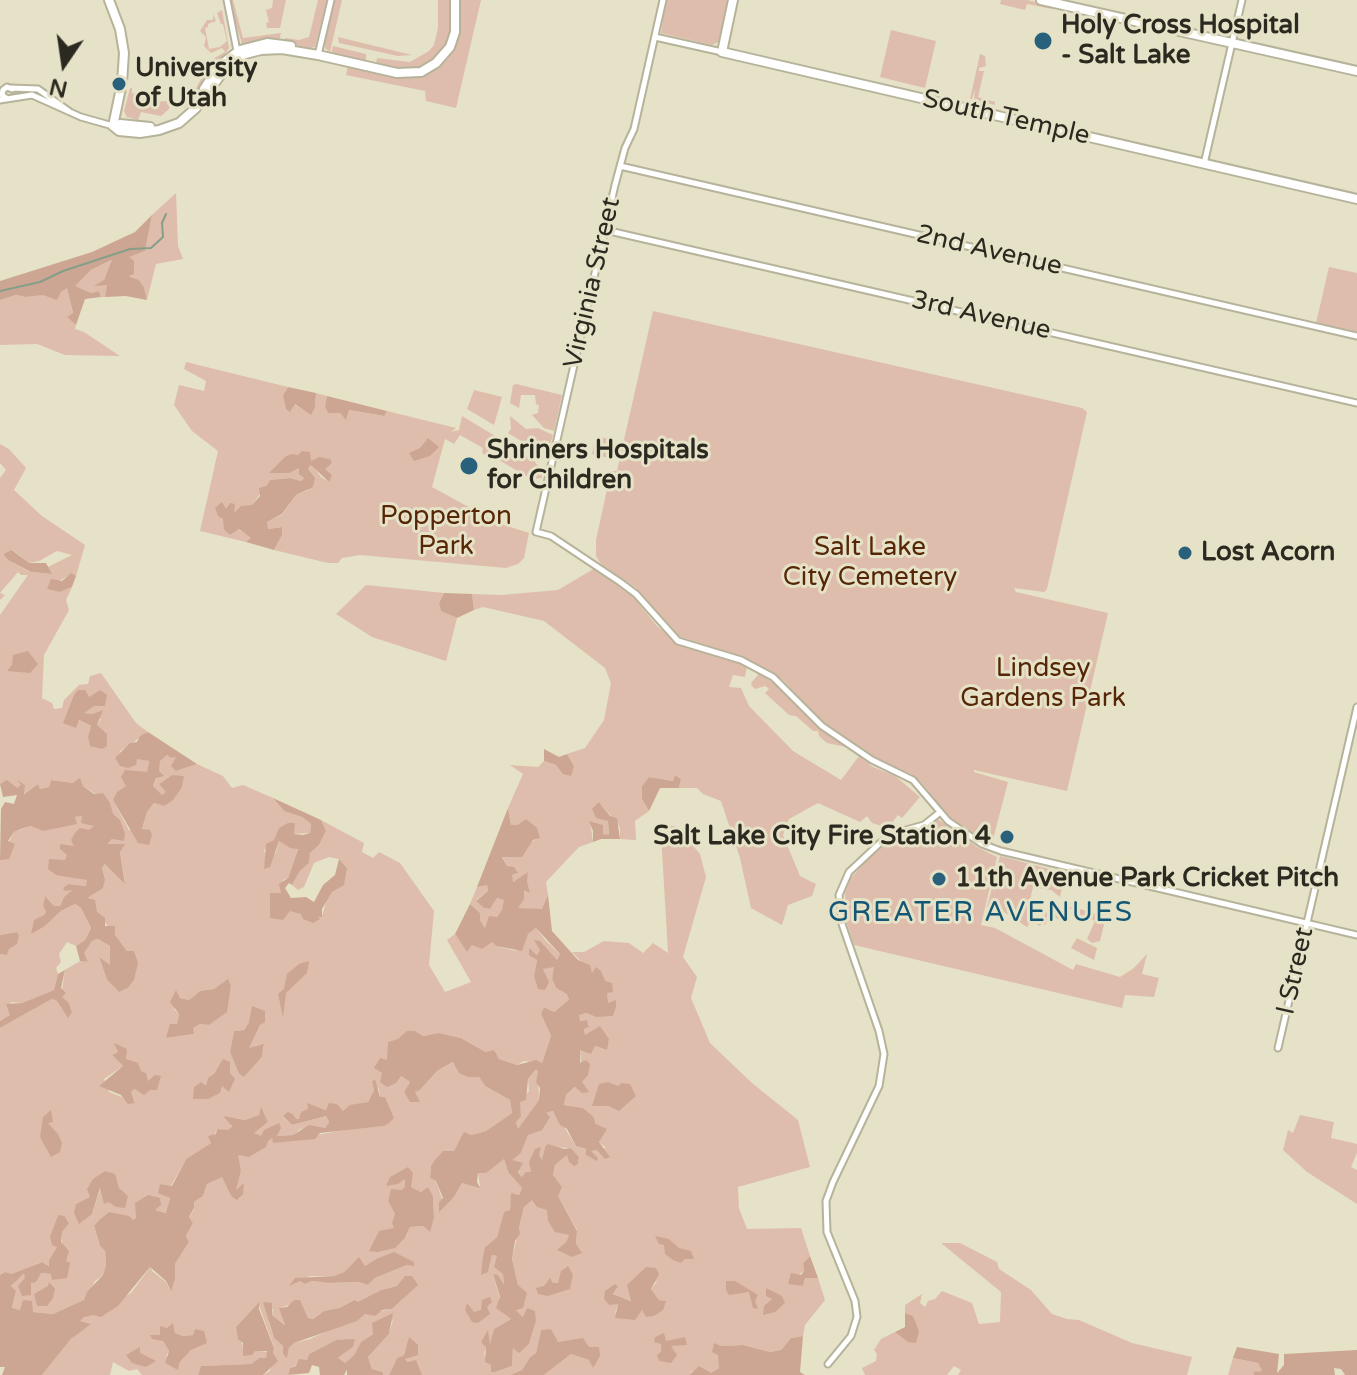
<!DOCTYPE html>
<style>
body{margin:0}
#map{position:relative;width:1357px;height:1375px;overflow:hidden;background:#e5e2c7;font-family:"Varela Round",sans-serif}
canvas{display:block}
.north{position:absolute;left:24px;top:24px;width:80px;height:80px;-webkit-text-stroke:6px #e5e2c7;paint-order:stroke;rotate:193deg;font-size:22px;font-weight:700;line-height:32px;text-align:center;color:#2c2a20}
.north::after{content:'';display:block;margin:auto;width:28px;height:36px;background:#2c2a20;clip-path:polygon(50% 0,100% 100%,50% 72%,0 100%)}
</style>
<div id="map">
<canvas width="1357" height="1375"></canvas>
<div class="north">N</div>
</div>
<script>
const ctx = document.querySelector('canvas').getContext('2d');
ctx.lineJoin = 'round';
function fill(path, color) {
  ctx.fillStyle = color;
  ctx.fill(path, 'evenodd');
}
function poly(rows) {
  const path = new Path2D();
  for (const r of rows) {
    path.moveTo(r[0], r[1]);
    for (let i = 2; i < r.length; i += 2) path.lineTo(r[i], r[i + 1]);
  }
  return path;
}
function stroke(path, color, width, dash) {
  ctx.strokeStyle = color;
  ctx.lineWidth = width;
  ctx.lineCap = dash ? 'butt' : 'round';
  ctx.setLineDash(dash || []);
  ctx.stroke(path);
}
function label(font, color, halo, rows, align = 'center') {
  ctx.font = font + ' "Varela Round",sans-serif';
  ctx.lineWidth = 6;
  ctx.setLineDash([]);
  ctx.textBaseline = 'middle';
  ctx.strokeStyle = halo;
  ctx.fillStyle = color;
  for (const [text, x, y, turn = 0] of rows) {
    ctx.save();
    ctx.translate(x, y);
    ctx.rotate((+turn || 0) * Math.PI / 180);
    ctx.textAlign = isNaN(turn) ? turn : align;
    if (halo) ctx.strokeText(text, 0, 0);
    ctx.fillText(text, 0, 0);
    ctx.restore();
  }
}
fill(poly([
 [229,0,233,0,243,38,281,33,279,41,242,44],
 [273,0,286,0,280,28,267,28,266,23,269,22,266,10,272,8],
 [318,0,327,0,315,47,310,48,285,43,285,38,299,40,309,37],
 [335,0,342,0,330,52,325,48,325,42],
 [438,0,451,0,450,33,443,50,432,62,417,69,402,70,376,64,377,58,410,62,429,51,434,45,438,28],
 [459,0,481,0,456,108,426,101,425,91,346,75,348,66,401,78,418,77,434,70,448,57,457,41],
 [666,0,729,0,718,42,712,45,661,33],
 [1001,0,1027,0,1053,6,1052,9,1027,4,1025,10,1000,4],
 [222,10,229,48,190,102,184,108,181,107,193,94,211,60,225,52,222,48,211,53,204,46,206,37,200,31,207,20,213,20,213,14,216,21,208,24,208,27,205,28,209,49,220,47,227,41,223,24,221,24,217,13],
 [891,30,936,41,925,88,880,77],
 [338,37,412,55,398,56,339,43],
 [333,46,366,54,366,61,331,54],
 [980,54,985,56,986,66,979,68,979,71,984,71,978,97,995,102,995,105,974,100,975,89,972,99,970,99],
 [130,88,132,88,132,93,137,94,137,98,152,102,166,101,170,104,169,109,161,116,141,112,138,120,127,117,124,111],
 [176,193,178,246,183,259,156,264,147,300,144,287,139,280,128,275,128,257,145,251,152,215],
 [113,260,104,280,108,285,105,297,101,297,99,291,91,293,74,286,91,270],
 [1329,267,1357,273,1357,332,1316,323],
 [67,287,73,314,68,317,76,325,75,329,84,332,120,356,65,355,37,344,0,345,0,300,16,295,26,297,61,292],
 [653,311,1082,408,1087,412,1047,589,1044,592,1014,588,1016,592,1108,613,1067,791,974,770,974,772,1008,782,992,843,983,839,948,816,922,783,911,774,878,759,822,721,784,681,769,670,740,656,680,637,636,588,601,564,596,556,596,540,611,471,617,471],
 [186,362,288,387,283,395,291,411,294,404,311,414,315,408,316,393,327,396,325,406,340,413,346,419,349,410,383,416,387,411,456,428,451,432,459,430,462,416,533,459,540,469,542,478,531,479,499,460,494,460,482,453,483,448,460,435,454,444,445,439,432,487,498,523,529,533,524,558,518,564,506,568,360,555,342,558,338,563,328,563,274,550,282,535,281,527,268,529,266,522,282,515,296,495,308,490,308,469,312,464,321,477,329,482,316,460,300,468,304,478,301,481,290,478,270,480,252,505,224,519,224,530,230,535,238,529,252,538,246,542,200,531,218,451,192,431,174,405,179,385,204,391,206,381,184,369],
 [516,384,562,395,554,431,544,428,532,415,538,413,539,405,536,404,535,395,521,395,519,408,510,403,513,385],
 [474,390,502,397,494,425,467,409],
 [510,416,526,429,538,428,553,435,548,452,543,454,508,433,511,429],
 [596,436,612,440,608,458,592,454],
 [0,444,9,449,26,468,14,490,42,516,85,545,76,576,71,574,47,588,60,592,72,587,66,600,69,610,44,655,42,698,52,703,54,709,62,708,64,700,79,685,88,684,90,676,101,673,136,723,148,732,119,752,149,761,147,772,126,786,113,800,129,830,142,829,147,812,154,803,165,806,172,775,159,784,167,792,162,796,153,786,159,772,159,761,167,755,177,757,176,771,197,764,223,776,232,788,243,785,273,798,284,811,302,817,311,824,310,833,293,834,274,840,264,850,266,858,264,868,276,852,279,841,298,848,288,878,283,880,281,894,270,893,290,910,322,916,327,899,347,868,339,859,329,857,314,863,304,887,298,890,292,885,300,871,309,863,310,853,319,845,326,831,321,820,364,843,362,852,373,858,379,852,400,863,434,911,429,965,445,992,471,982,447,940,455,934,467,951,472,945,492,942,496,946,516,951,528,934,536,928,546,941,560,954,557,961,539,941,540,950,537,955,530,949,537,960,534,976,547,967,555,967,552,979,556,988,568,994,569,1001,554,1012,544,1007,541,1014,551,1036,542,1063,524,1061,517,1065,499,1059,461,1038,439,1033,423,1036,415,1031,401,1076,410,1082,404,1092,419,1101,414,1092,420,1090,437,1071,454,1062,468,1077,479,1077,485,1086,510,1100,512,1113,486,1131,471,1135,454,1151,443,1152,431,1166,430,1178,436,1181,444,1205,454,1197,462,1183,480,1186,478,1173,504,1159,508,1172,522,1188,519,1195,512,1194,510,1210,504,1213,497,1237,485,1247,488,1271,492,1255,498,1256,497,1263,503,1274,504,1287,498,1275,493,1275,504,1313,511,1319,494,1329,490,1346,488,1332,481,1342,486,1348,484,1354,495,1372,512,1366,513,1347,529,1344,536,1321,524,1318,516,1310,518,1285,512,1259,524,1207,532,1199,547,1210,563,1233,569,1235,566,1242,558,1250,576,1244,577,1230,558,1196,553,1175,555,1165,567,1155,578,1164,579,1157,571,1148,545,1147,542,1162,539,1155,531,1173,522,1177,511,1160,521,1153,528,1135,545,1113,554,1111,576,1146,591,1151,606,1148,599,1142,601,1136,593,1116,583,1108,564,1105,566,1095,582,1082,580,1049,595,1046,606,1050,609,1039,585,1036,584,1029,589,1026,587,1020,580,1021,578,1015,586,1013,596,1017,606,1014,607,993,601,971,593,974,572,952,584,952,604,941,629,943,643,953,653,943,668,953,661,834,668,825,677,827,700,854,706,877,683,957,697,977,691,998,710,1043,752,1083,798,1120,810,1167,738,1187,739,1208,747,1229,801,1228,810,1256,803,1263,804,1271,788,1283,803,1286,805,1278,818,1278,825,1300,805,1325,803,1336,791,1338,781,1350,770,1352,743,1345,721,1346,719,1368,711,1373,692,1371,689,1375,544,1375,571,1354,589,1360,589,1347,573,1340,558,1342,541,1330,536,1353,530,1357,522,1370,510,1375,422,1375,404,1358,406,1346,404,1355,397,1358,389,1375,383,1375,383,1372,372,1369,368,1357,389,1334,393,1320,361,1342,354,1355,345,1363,337,1359,353,1347,336,1340,309,1354,307,1360,290,1368,288,1375,263,1375,270,1371,274,1347,258,1303,236,1327,244,1349,267,1352,266,1358,259,1358,251,1364,202,1366,198,1375,142,1375,137,1369,129,1371,113,1362,110,1375,42,1375,71,1339,90,1324,79,1321,84,1316,93,1315,131,1293,151,1266,152,1271,166,1282,170,1290,175,1279,175,1264,189,1242,186,1236,193,1223,189,1218,194,1209,194,1202,203,1196,207,1184,222,1176,231,1196,238,1199,243,1185,235,1192,241,1171,237,1155,261,1137,253,1133,268,1122,261,1108,259,1115,245,1120,236,1118,228,1131,217,1129,211,1143,186,1159,171,1186,160,1184,170,1197,167,1213,155,1210,133,1221,109,1212,99,1220,94,1227,100,1246,105,1251,106,1265,103,1275,95,1281,85,1300,53,1314,33,1312,23,1301,21,1310,12,1309,16,1291,11,1287,17,1278,25,1272,25,1278,31,1283,41,1273,52,1274,52,1280,60,1278,65,1262,58,1215,50,1236,58,1246,49,1260,50,1266,41,1262,12,1275,5,1272,0,1275,0,1028,52,999,57,1001,68,1017,72,1011,69,1003,61,997,65,970,80,961,88,962,83,953,92,941,98,939,110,946,111,966,99,958,107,980,119,992,128,988,134,980,127,951,86,898,105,879,102,868,106,863,125,882,120,851,114,845,106,844,112,839,110,803,83,786,73,783,51,780,49,787,40,789,38,784,23,794,21,786,16,789,7,781,0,784,0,615,28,575,21,575,18,572,0,593,5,595,0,600,0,478,6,470,0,463],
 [13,550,29,563,39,561,57,551,72,555,48,567,51,574,30,572,8,560,3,554],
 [107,695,83,713,93,714,101,719,97,725,100,729,88,736,91,726,78,720,63,723],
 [228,980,231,986,226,1012,209,1025,200,1024,192,1028,194,1034,166,1038,177,1024,179,1014,174,1009,176,991,180,998,189,1000,200,991,214,989],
 [249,1022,260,1025,248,1049,264,1046,262,1057,244,1077,239,1074,230,1052,234,1031,244,1030],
 [118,1052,141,1071,148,1081,131,1092,135,1102,109,1092,104,1079,123,1066,112,1055],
 [372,1082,379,1089,384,1126,344,1130,273,1143,276,1136,294,1135,300,1129,325,1128,329,1122,326,1116,292,1125,283,1117,288,1113,293,1114,295,1119,300,1119,308,1109,308,1104,327,1110,342,1111,368,1102,374,1090],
 [105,1171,119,1188,103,1195,101,1187,92,1214,76,1205,90,1197],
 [405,1178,411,1187,421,1192,428,1188,433,1196,434,1219,429,1231,423,1226,410,1227,405,1238,395,1247,386,1248,394,1229,395,1214,388,1201,391,1190,402,1190,406,1186],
 [385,1257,413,1262,414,1265,407,1265,375,1278,368,1285,358,1282,328,1283,312,1281,305,1284,300,1280,310,1276,334,1276,344,1272,353,1263,365,1266,376,1259],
 [658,1280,651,1289,659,1300,665,1301,642,1309,615,1313,618,1304,605,1291,618,1288,613,1294,632,1301],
 [397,1286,404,1298,392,1309,365,1314,310,1339,294,1343,289,1348,287,1357,283,1346,274,1338,269,1323,267,1309,273,1309,272,1315,286,1325,280,1308,300,1301,308,1318,313,1319,324,1311,339,1308,353,1300,358,1303,381,1290],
 [173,1324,175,1333,183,1336,193,1335,191,1350,180,1362,178,1370,166,1356,169,1351,163,1341],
 [595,568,626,588,657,626,683,647,699,649,747,666,745,677,733,675,729,687,741,688,749,706,793,751,841,780,859,756,873,767,895,776,920,797,902,818,898,815,888,828,872,823,867,816,860,822,818,803,789,819,783,835,800,876,816,884,812,896,788,905,782,925,751,908,740,858,721,801,703,794,697,788,679,788,681,779,675,775,673,781,649,777,642,786,642,799,649,811,635,821,636,840,620,839,620,827,599,802,608,821,609,836,603,834,590,821,593,842,579,847,546,882,548,895,542,910,517,908,528,873,513,882,511,875,517,874,507,866,502,856,539,838,519,825,511,825,508,808,523,774,510,765,538,767,544,761,556,765,574,766,567,754,585,748,604,720,611,683,605,668,544,621,483,607,474,610,472,594,501,595,558,590],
 [366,585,444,593,439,603,441,611,457,618,446,661,372,637,336,614],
 [756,671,783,690,817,726,846,747,827,743,819,736,818,731,813,731,796,716,789,715,765,693,769,689,765,686,755,689,752,686,751,683,758,675],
 [82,816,95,826,65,860,88,881,86,886,69,884,73,889,64,897,60,906,54,906,46,897,43,906,46,912,45,926,61,911,75,904,81,908,91,928,85,940,76,946,67,942,59,954,61,962,56,968,58,974,54,990,22,1003,11,1002,10,1016,0,1021,0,954,7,954,16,932,0,935,0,860,14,832,31,826,76,824,74,817],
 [938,819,977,847,997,857,981,925,995,928,1073,970,1076,964,1120,977,1134,968,1147,954,1142,974,1159,978,1154,997,1125,995,1122,1008,854,945,846,921,845,893,850,879,876,850,897,835,927,827],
 [1000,856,1065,873,1060,897,1051,890,1033,887,1027,913,1031,916,1041,922,1048,909,1061,916,1066,906,1088,911,1086,918,1070,909,1064,919,1061,918,1060,920,1050,915,1045,925,1042,923,1040,926,1031,921,1027,927,1001,910,987,907],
 [487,884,488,891,476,900,484,908,490,909,497,898,505,900,502,911,486,929,480,920,480,913,470,904,477,887],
 [1090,912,1106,916,1100,941,1092,943,1087,939,1095,921,1088,917],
 [1077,938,1097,948,1094,960,1071,948],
 [536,1068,538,1072,539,1100,518,1130,516,1122,521,1117,519,1102,529,1091,528,1079],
 [1300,1115,1334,1122,1331,1138,1357,1144,1357,1153,1351,1167,1357,1170,1357,1204,1307,1172,1283,1150,1288,1130,1293,1133],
 [941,1243,960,1243,997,1262,999,1269,1031,1290,1052,1314,1067,1319,1079,1320,1132,1343,1192,1357,1187,1375,958,1375,961,1370,954,1366,947,1375,865,1375,862,1368,876,1361,877,1354,874,1350,881,1339,895,1332,902,1335,913,1316,905,1313,905,1305,922,1294,920,1303,925,1307,928,1301,935,1299,942,1291,972,1303,979,1324,1000,1322,1001,1292],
 [1233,1358,1258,1363,1262,1371,1253,1373,1254,1375,1228,1375]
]), '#dfbdac');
fill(poly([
 [152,215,145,251,129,257,134,261,134,274,129,276,139,280,144,287,147,300,126,296,105,297,107,285,94,286,104,280,112,260,91,270,75,286,91,293,99,291,101,297,85,299,76,325,67,317,73,313,67,288,61,292,57,300,43,295,26,297,16,295,0,300,0,281,92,252,135,232],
 [288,387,316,393,315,408,311,415,295,404,290,412,286,409,283,395],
 [327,396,387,411,384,416,349,410,346,420,340,413,328,413,325,406],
 [428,438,439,447,430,456,414,461,409,453,420,448],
 [302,451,310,452,311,461,319,457,330,459,332,463,325,469,332,475,329,482,311,465,308,469,315,478,313,487,296,495,282,514,267,522,268,529,282,527,282,535,274,550,246,542,251,538,239,529,230,535,224,530,223,519,218,516,215,508,222,502,226,509,230,503,235,504,234,513,241,506,252,505,260,496,259,488,266,486,270,480,290,478,301,481,304,478,299,474,299,468,289,473,269,473,285,457,291,454,298,455],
 [12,550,29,563,46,563,52,574,31,572,8,560,3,554],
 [71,573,76,576,72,587,60,592,47,589,51,579,62,581],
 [444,593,472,594,474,610,457,618,441,611,439,603],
 [28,651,38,664,30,673,7,671,12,665,13,655],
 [78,690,85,690,89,697,100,690,107,695,105,706,94,706,84,713,93,714,103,710,97,725,107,734,107,746,102,749,90,746,88,736,91,726,79,720,76,728,63,723,74,695],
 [148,732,197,764,176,771,171,766,176,757,171,758,167,755,160,761,159,771,164,776,156,778,153,786,162,795,166,792,159,784,172,775,184,776,182,787,173,800,164,806,154,803,147,812,142,829,150,830,152,835,149,845,138,843,113,800,117,792,126,786,121,777,125,770,147,772,149,761,137,759,136,765,128,768,120,766,115,758,130,743,137,742,140,736],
 [544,749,559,757,567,754,574,766,571,776,563,774,556,765,544,761],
 [675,775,681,779,679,788,660,788,649,811,642,799,642,786,649,777,673,781],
 [80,778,83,786,94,794,103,793,110,803,113,814,120,820,125,834,124,841,112,839,107,844,125,844,120,852,125,884,105,864,102,868,105,879,103,888,87,898,95,900,97,912,105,918,105,926,115,926,115,935,127,951,134,951,138,963,134,980,128,988,119,992,107,980,99,957,110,965,110,946,98,939,92,941,84,953,88,962,80,961,76,946,85,940,91,928,81,908,75,904,61,911,45,926,31,934,34,920,44,915,46,912,43,906,45,896,54,906,60,906,64,897,72,890,65,891,63,888,69,884,86,886,87,880,56,875,48,869,49,859,65,860,67,855,60,849,60,844,74,846,71,840,75,833,80,828,89,830,94,826,81,823,82,816,75,817,77,824,43,831,31,826,21,829,14,832,8,841,15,844,9,859,0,860,1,809,5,802,14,804,17,795,3,797,0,784,7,780,17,788,21,785,17,780,25,785,24,794,38,784,40,789,49,787,51,780,73,783],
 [273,798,321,820,326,831,319,845,310,853,309,863,300,871,292,885,289,883,285,888,291,898,306,897,314,902,323,885,335,875,339,859,347,868,344,885,332,892,322,909,322,917,318,917,320,919,313,923,303,919,301,914,290,911,283,920,270,918,270,893,281,893,279,884,288,878,298,849,290,848,279,841,270,867,264,869,266,844,274,840,279,828,288,823,295,823,294,834,303,835,310,833,311,824,302,817,284,811],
 [599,802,610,816,617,818,620,839,601,839,593,842,593,831,589,821,603,825,603,834,609,835,608,821,596,818,592,809],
 [508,808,511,825,518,825,526,819,537,828,540,838,533,840,522,857,502,857,507,866,514,867,518,873,512,875,513,882,528,872,527,882,530,893,524,890,524,899,518,908,542,909,548,895,552,931,578,960,590,965,592,973,596,967,601,971,605,981,612,983,613,992,607,993,608,1003,616,1000,616,1007,613,1016,596,1017,586,1013,579,1015,580,1021,587,1020,589,1027,584,1029,585,1035,600,1026,609,1039,607,1050,595,1046,591,1054,580,1050,580,1063,586,1060,590,1064,588,1075,582,1082,589,1092,582,1093,575,1087,566,1095,564,1105,583,1108,593,1116,596,1124,607,1129,599,1142,610,1157,605,1159,597,1150,591,1151,598,1158,597,1161,586,1155,586,1149,576,1146,567,1129,560,1125,553,1111,546,1113,550,1117,542,1130,528,1135,521,1153,512,1160,523,1163,518,1172,522,1177,526,1172,531,1172,529,1162,535,1149,541,1147,539,1155,542,1160,545,1147,548,1144,564,1149,571,1148,579,1157,578,1164,574,1166,569,1162,567,1155,555,1165,553,1175,562,1187,558,1196,577,1231,576,1244,582,1253,572,1257,557,1250,566,1242,569,1235,555,1232,548,1221,547,1210,537,1207,532,1200,524,1207,519,1228,520,1234,515,1241,512,1259,518,1285,527,1293,523,1308,516,1310,523,1317,527,1308,535,1311,536,1321,529,1344,519,1353,513,1348,512,1366,495,1372,491,1372,491,1365,485,1362,486,1348,481,1342,488,1330,490,1344,494,1329,511,1319,496,1308,500,1297,493,1274,498,1275,504,1285,503,1274,494,1267,497,1256,492,1255,488,1272,481,1275,483,1257,485,1247,497,1237,504,1212,510,1210,511,1193,519,1195,522,1188,508,1172,504,1159,486,1173,478,1173,477,1182,480,1188,462,1183,454,1197,439,1212,439,1202,443,1198,436,1181,430,1178,431,1166,435,1160,443,1151,454,1151,464,1132,471,1135,486,1131,512,1113,510,1100,485,1086,479,1077,468,1077,459,1073,453,1062,437,1071,420,1090,415,1092,420,1102,410,1102,404,1092,410,1082,401,1076,396,1083,387,1087,380,1082,382,1073,374,1068,380,1058,387,1060,388,1042,398,1039,407,1031,415,1031,423,1036,439,1033,461,1038,486,1052,494,1050,499,1059,517,1065,536,1060,542,1063,551,1036,541,1014,544,1007,554,1012,569,1000,567,994,556,988,552,979,554,967,543,969,549,982,545,990,538,989,534,976,537,960,529,955,529,948,537,955,540,950,534,940,540,941,557,960,560,954,536,928,528,934,522,951,496,946,492,942,482,949,472,945,467,952,455,934,470,904,480,913,480,920,485,928,489,916,497,917,502,910,504,900,497,898,490,909,484,908,476,901,488,891,487,885,477,887],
 [536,1069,538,1072,536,1082,540,1088,539,1100,518,1129,516,1122,521,1117,520,1102,526,1100,528,1079],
 [17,932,19,936,17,944,9,949,7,955,0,954,0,935],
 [309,961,307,973,286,993,283,1017,278,994,284,989,287,974,299,964],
 [65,970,61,988,66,993,62,997,69,1003,72,1012,68,1018,57,1001,52,999,0,1028,0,1021,10,1015,6,1004,22,1003,54,990,58,974],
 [228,979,231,986,227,1012,209,1025,200,1024,193,1028,194,1034,166,1038,170,1024,177,1024,179,1014,170,1002,176,990,180,998,189,1000,200,991,214,989],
 [252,1006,265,1011,265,1022,260,1025,249,1048,264,1044,262,1057,244,1077,239,1074,230,1052,234,1031,244,1030,249,1022],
 [114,1043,127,1049,126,1059,138,1063,141,1071,146,1073,148,1081,155,1075,161,1076,157,1090,150,1090,144,1095,135,1089,131,1092,135,1103,128,1104,121,1095,99,1086,123,1066,112,1055,118,1052],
 [223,1059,230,1062,230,1073,235,1079,229,1092,222,1086,220,1093,208,1099,193,1099,194,1087,201,1082,206,1086,208,1078,214,1074],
 [375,1079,380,1097,385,1097,394,1118,389,1123,384,1126,320,1133,315,1139,273,1143,272,1138,268,1141,266,1147,249,1157,238,1155,241,1171,236,1190,244,1183,243,1194,237,1200,231,1196,222,1177,207,1184,203,1196,194,1202,194,1208,189,1217,193,1223,186,1236,189,1242,175,1264,175,1279,171,1291,166,1281,150,1267,118,1306,101,1317,93,1315,84,1317,80,1321,91,1324,71,1339,42,1375,2,1375,5,1367,0,1367,0,1275,5,1272,12,1274,42,1262,49,1266,49,1260,57,1247,52,1245,50,1236,58,1215,64,1216,69,1223,62,1232,61,1242,69,1251,66,1261,70,1263,67,1278,52,1280,51,1274,41,1273,36,1282,31,1283,31,1295,22,1296,18,1286,25,1278,24,1273,11,1286,16,1291,12,1308,20,1310,23,1300,32,1301,33,1312,53,1314,84,1300,87,1292,103,1275,106,1265,105,1251,100,1246,94,1226,99,1220,109,1212,129,1216,133,1220,136,1218,135,1203,148,1195,160,1198,161,1205,155,1210,166,1213,170,1198,158,1193,160,1184,172,1186,186,1159,211,1143,208,1136,216,1134,217,1129,228,1130,232,1126,223,1116,245,1120,259,1115,261,1107,268,1122,254,1133,261,1136,264,1130,279,1123,281,1128,277,1136,293,1135,309,1125,325,1128,329,1122,326,1116,292,1125,283,1116,288,1112,293,1114,296,1119,299,1119,301,1112,308,1109,307,1103,326,1110,329,1103,337,1104,343,1111,350,1105,368,1102,374,1090,372,1082],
 [608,1082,618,1086,622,1083,630,1084,636,1096,619,1111,609,1106,592,1106,599,1084],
 [51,1110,53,1122,48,1123,58,1134,62,1143,60,1152,51,1157,40,1137,43,1117],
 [408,1167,413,1173,411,1187,421,1192,428,1187,433,1196,434,1218,430,1232,423,1226,410,1227,405,1238,395,1248,378,1252,369,1251,379,1231,394,1228,392,1223,395,1214,388,1201,391,1189,402,1190,405,1186,405,1179,398,1184,386,1186,390,1177],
 [105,1171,115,1174,119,1188,128,1196,125,1208,116,1207,109,1202,104,1204,100,1188,92,1214,79,1224,74,1213,76,1204,90,1197,87,1189,93,1179],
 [655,1236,669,1239,679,1248,691,1251,694,1259,685,1259,681,1263,673,1260,665,1254,664,1245,659,1244],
 [394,1252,414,1262,414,1266,407,1265,375,1278,368,1285,358,1282,328,1283,312,1281,305,1284,300,1281,289,1286,295,1278,334,1276,344,1272,359,1257,365,1266,376,1259],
 [810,1256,818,1278,805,1278,803,1286,788,1284,791,1273,801,1275,804,1271,803,1263],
 [568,1266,573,1275,570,1289,548,1296,538,1294,536,1288,544,1286,550,1278,553,1283,558,1283,561,1271],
 [646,1267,656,1268,659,1274,651,1289,659,1300,666,1301,663,1310,654,1316,646,1317,642,1310,635,1320,615,1318,618,1304,609,1305,604,1299,605,1291,615,1284,618,1287,613,1294,631,1301,627,1285],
 [405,1276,412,1276,418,1285,392,1309,382,1310,375,1316,365,1314,357,1321,294,1343,289,1348,287,1358,283,1354,283,1346,274,1338,263,1302,272,1303,272,1315,285,1325,279,1308,287,1307,294,1300,300,1300,308,1318,313,1319,324,1311,339,1308,354,1300,358,1302,381,1290,397,1286],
 [726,1281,735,1281,758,1295,755,1301,758,1309,753,1308,749,1292,729,1295,726,1290],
 [49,1282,55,1289,53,1298,47,1306,37,1306,34,1294,48,1286],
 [766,1288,782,1296,785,1303,775,1312,763,1315,764,1306,772,1299,766,1296],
 [490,1297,492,1302,487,1307,490,1314,478,1323,472,1322,465,1310,467,1303,474,1312,481,1310,482,1300],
 [259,1302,259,1309,274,1348,273,1353,278,1361,263,1375,198,1375,201,1366,251,1364,259,1358,266,1358,267,1351,255,1351,252,1355,243,1356,243,1343,238,1339,236,1327],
 [393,1313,389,1334,368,1357,372,1369,383,1372,383,1375,347,1375,347,1370,344,1375,320,1375,319,1367,312,1365,309,1373,288,1375,290,1368,296,1366,299,1359,307,1360,309,1354,336,1340,355,1339,353,1347,338,1358,345,1363,354,1355,361,1342,373,1334,372,1323],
 [905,1313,913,1316,919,1331,916,1343,908,1342,895,1332,905,1327],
 [173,1323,175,1333,183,1336,193,1335,195,1329,204,1331,207,1343,191,1350,180,1362,178,1370,165,1363,169,1351,163,1341,152,1339,150,1335,160,1335,160,1326,167,1328],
 [551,1329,558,1342,583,1338,589,1347,599,1347,600,1356,593,1368,589,1360,571,1354,544,1375,510,1375,522,1370,530,1357,536,1353,541,1330],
 [664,1333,666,1341,685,1337,687,1345,671,1346,677,1355,671,1363,659,1361,657,1355,661,1352,661,1344,654,1342,655,1337],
 [803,1336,800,1372,805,1375,689,1375,699,1366,711,1373,719,1368,718,1355,712,1352,714,1343,721,1346,743,1345,770,1352,781,1350,791,1338],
 [409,1337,418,1345,418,1355,405,1359,408,1362,416,1360,422,1375,389,1375,397,1358,404,1355],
 [140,1347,140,1353,156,1361,146,1367,132,1363,126,1355],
 [1237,1347,1279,1354,1277,1373,1284,1365,1284,1354,1357,1350,1357,1375,1345,1375,1341,1369,1334,1368,1335,1375,1254,1375,1253,1372,1262,1371,1258,1363,1233,1358]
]), '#cda693');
stroke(poly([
 [0,291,40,282,63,271,130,249,151,248,163,237,162,223,166,214]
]), '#859e88', 2);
const minor = poly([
 [227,0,237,51],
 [663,0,634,129,625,148,615,185,536,532,551,536,620,582,636,594,678,641,741,660,773,677,822,726,872,760,913,780,948,821,982,844,1001,851,1357,935],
 [655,37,722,52],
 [318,55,331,0],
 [11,88,38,89,70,112],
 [6,98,2,95,3,90,7,87,12,89],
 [0,100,32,95,81,117,113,126],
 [1204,164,1242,0],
 [620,166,1357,336],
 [605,230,1357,403],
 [1278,1048,1357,707],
 [828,1364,851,1336,857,1317,855,1301,827,1232,826,1201,833,1182,879,1086,884,1054,879,1031,842,924,839,895,849,872,880,843,895,833,924,825,939,813]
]);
const major = poly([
 [109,0,120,29,124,53,122,83,113,126],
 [733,0,722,52,1357,199],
 [1041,0,1357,71],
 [204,89,219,66,240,50,267,43,291,46],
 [113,126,119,131,140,133,159,130,179,123,196,108,228,65,245,54,261,50,282,49,318,55,397,73,421,72,436,63,450,47,455,32,455,0],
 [113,126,120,124,150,127]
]);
stroke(minor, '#b6b39a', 9);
stroke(major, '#b6b39a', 12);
stroke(minor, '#fff', 5);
stroke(major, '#fff', 8);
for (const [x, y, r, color] of [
 [1043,41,10,"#29607b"],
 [119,84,8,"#29607b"],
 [469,466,10,"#29607b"],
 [1185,553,8,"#29607b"],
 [1007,837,8,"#29607b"],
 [939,879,8,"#29607b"]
]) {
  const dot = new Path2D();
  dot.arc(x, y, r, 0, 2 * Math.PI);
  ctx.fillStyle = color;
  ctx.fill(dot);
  stroke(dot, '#e5e2c7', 3);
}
label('bold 26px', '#2c2a20', '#e5e2c7', [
 ["Holy Cross Hospital",1061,26],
 ["- Salt Lake",1061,56],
 ["University",135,69],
 ["of Utah",135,99],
 ["Shriners Hospitals",487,451],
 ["for Children",487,481],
 ["Lost Acorn",1201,553],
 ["Salt Lake City Fire Station 4",991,837,"right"],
 ["11th Avenue Park Cricket Pitch",955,879]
], 'left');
label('26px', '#2c2a20', '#e5e2c7', [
 ["South Temple",1006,118,13],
 ["2nd Avenue",989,251,13],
 ["Virginia Street",593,283,-77],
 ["3rd Avenue",981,316,13],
 ["I Street",1296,971,-77]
]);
label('26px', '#562606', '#e5e2c7', [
 ["Popperton",446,517],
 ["Park",446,547],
 ["Salt Lake",870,548],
 ["City Cemetery",870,578],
 ["Lindsey",1043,669],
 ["Gardens Park",1043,699]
]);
ctx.letterSpacing = '2px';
label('28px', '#145774', '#e5e2c7', [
 ["GREATER AVENUES",981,914]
]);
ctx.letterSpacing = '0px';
</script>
